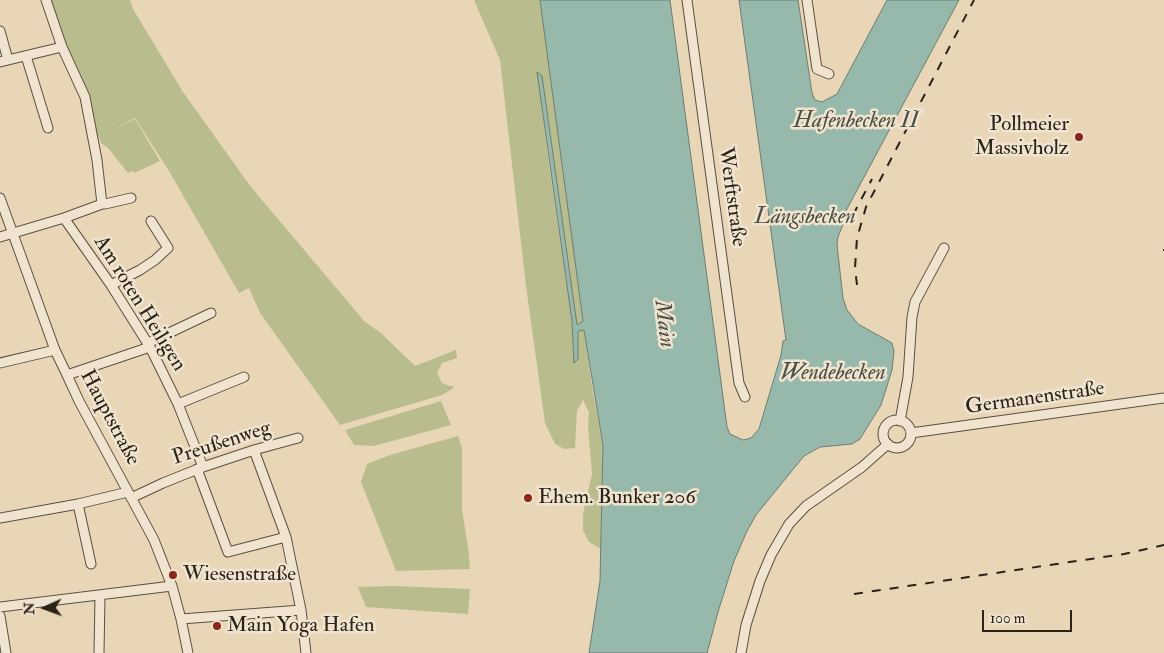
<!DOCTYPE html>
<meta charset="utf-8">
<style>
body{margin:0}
#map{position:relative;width:1164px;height:653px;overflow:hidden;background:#e8d6b7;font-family:"IM FELL Double Pica",serif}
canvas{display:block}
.north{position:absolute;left:20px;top:583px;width:50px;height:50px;-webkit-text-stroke:4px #f0e4d0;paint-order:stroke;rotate:268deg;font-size:14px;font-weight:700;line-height:20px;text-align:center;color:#2b2218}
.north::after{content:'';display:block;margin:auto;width:18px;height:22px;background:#2b2218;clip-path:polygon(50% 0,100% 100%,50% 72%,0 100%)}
.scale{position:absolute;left:982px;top:610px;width:90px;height:22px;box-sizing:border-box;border:2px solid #2b2218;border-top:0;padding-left:6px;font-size:15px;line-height:18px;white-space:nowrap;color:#2b2218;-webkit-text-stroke:4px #f0e4d0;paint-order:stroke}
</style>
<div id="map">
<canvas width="1164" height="653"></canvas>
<div class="north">N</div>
<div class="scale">100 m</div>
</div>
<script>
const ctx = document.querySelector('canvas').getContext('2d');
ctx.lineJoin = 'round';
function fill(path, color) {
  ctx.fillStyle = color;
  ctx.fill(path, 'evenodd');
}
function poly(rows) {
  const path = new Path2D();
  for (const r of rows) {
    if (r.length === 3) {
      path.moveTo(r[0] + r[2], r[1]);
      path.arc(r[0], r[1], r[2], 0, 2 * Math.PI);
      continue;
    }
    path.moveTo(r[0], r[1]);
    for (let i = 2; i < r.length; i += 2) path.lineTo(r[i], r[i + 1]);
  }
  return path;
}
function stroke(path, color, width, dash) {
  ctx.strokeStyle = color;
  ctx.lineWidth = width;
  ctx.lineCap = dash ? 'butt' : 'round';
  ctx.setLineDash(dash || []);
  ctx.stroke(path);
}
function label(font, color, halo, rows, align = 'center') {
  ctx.font = font + ' "IM FELL Double Pica",serif';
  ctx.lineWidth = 5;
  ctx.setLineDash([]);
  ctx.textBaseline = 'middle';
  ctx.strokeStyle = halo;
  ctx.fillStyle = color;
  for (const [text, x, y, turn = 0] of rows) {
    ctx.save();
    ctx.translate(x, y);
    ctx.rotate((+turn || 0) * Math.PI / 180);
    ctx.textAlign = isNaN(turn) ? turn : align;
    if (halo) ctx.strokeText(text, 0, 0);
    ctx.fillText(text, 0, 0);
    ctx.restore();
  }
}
fill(poly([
 [49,0,130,0,133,9,183,92,251,187,365,322,381,333,415,366,456,350,457,358,442,363,437,373,442,383,449,386,454,386,452,389,442,395,340,425,260,313,249,288,239,293,169,171,135,118,113,130,135,119,160,161,134,173,133,171,128,173,108,148,101,143,97,133,86,91,65,46],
 [474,0,540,0,583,321,577,326,542,76,538,73,546,143,572,321,574,362,578,359,578,331,584,330,593,393,603,445,601,549,589,542,583,530,583,514,592,474,588,427,589,412,583,400,577,411,575,448,564,449,555,444,545,423,526,286,500,60],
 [441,401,451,425,374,446,354,445,345,430],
 [458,436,462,448,462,510,468,547,470,569,396,571,361,482,367,464,390,455],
 [394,586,470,589,468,614,366,607,358,587]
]), '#b9bd8d');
const water = poly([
 [540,0,670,0,727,427,730,434,743,440,751,438,759,429,781,355,783,341,786,340,739,0,798,0,812,93,815,100,822,102,837,94,887,0,959,0,841,220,844,222,838,237,837,245,843,298,847,310,858,324,892,343,894,351,892,370,881,405,860,439,852,444,820,447,804,456,756,515,747,531,734,561,718,612,707,653,589,653,600,581,603,445,584,330,578,331,578,359,574,363,572,321,537,72,542,76,577,325,583,321,540,0]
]);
fill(water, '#97b9ac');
stroke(water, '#6c7d71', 1);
const minor = poly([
 [46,0,62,47,85,97,97,160,102,204],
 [687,0,739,383,745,397],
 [807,0,817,69,829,74],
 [0,31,8,60],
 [26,56,48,128],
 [0,62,62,47],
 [0,198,55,350,67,375,79,401,154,540,172,586,181,619,188,653],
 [64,218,111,285,150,347,178,404,203,467],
 [0,237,64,218,102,204,105,204,131,198],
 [111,285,140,270,155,260,168,248,151,221],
 [148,343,211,313],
 [0,363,55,350],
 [67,375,150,347],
 [178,404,244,377],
 [897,434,14],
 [900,421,908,377,912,317,915,302,944,248],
 [911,433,1164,398],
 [254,450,286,537,301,610,306,653],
 [197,469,228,552,286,537],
 [131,498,163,483,203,467,254,450,298,438],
 [78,504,91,564],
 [0,518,78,504,128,492],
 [0,607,172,586],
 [0,616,6,653],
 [181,619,301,610],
 [99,653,100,596],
 [741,653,746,625,760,581,771,555,789,524,806,506,862,467,888,444]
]);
stroke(minor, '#5a4f40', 11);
stroke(minor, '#f0e4d0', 9);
stroke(poly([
 [853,215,872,179],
 [1163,250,1164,250],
 [857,285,855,268,857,238,866,207,974,0],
 [854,594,1124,554,1164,545]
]), '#2b2218', 2, [9, 9]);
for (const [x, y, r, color] of [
 [1079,137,5,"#8f2418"],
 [528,498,5,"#8f2418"],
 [173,575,5,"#8f2418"],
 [217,626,5,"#8f2418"]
]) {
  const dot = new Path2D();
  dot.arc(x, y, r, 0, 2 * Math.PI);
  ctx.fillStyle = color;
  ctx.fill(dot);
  stroke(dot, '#f0e4d0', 2);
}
label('21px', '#2b2218', '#f0e4d0', [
 ["Pollmeier",1069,125,"right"],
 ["Massivholz",1069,149,"right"],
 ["Ehem. Bunker 206",538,498],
 ["Wiesenstraße",183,575],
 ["Main Yoga Hafen",227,626]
], 'left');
label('21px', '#2b2218', '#f0e4d0', [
 ["Werftstraße",731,197,82],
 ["Am roten Heiligen",139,304,58],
 ["Germanenstraße",1035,399,-8],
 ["Hauptstraße",109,418,62],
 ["Preußenweg",222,444,-18]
]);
label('italic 22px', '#4b4f44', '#f0e4d0', [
 ["Hafenbecken II",856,122],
 ["Längsbecken",805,218],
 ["Main",663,324,83],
 ["Wendebecken",833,374]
]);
</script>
